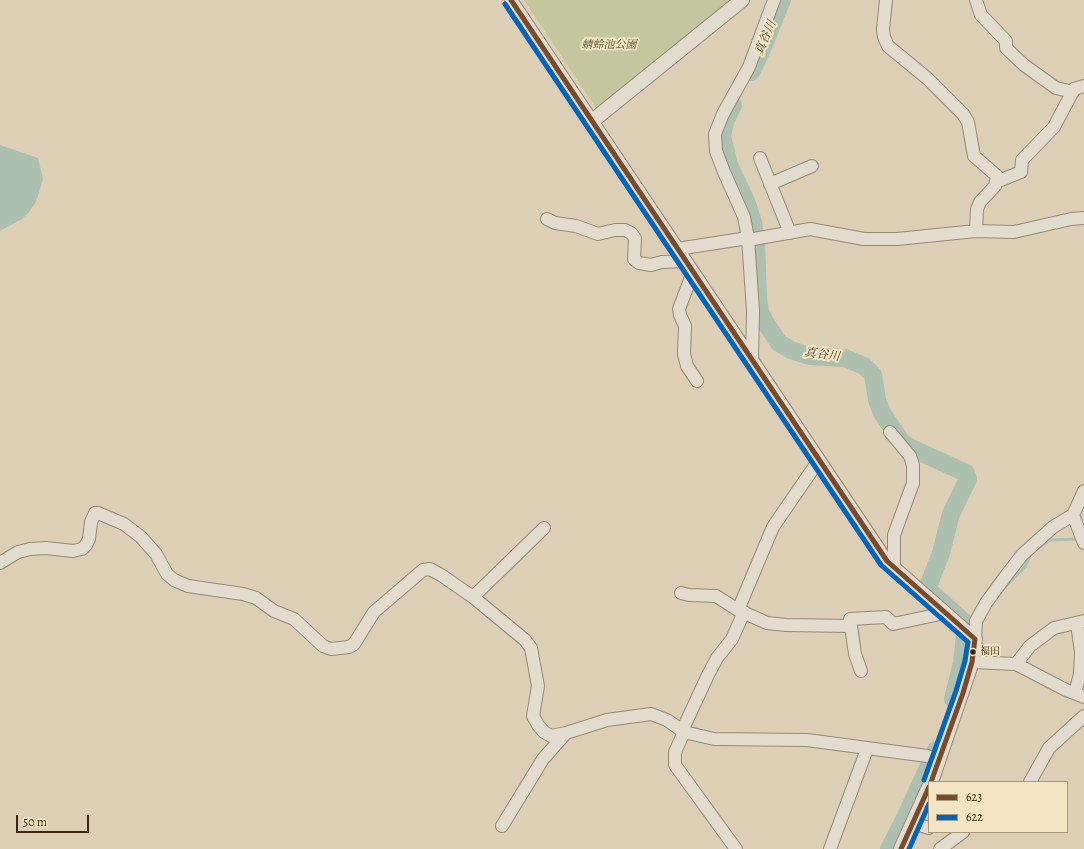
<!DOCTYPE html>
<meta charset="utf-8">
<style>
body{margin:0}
#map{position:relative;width:1084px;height:849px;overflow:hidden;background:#dccfb5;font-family:Alegreya,serif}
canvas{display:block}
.legend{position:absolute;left:928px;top:781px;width:140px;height:52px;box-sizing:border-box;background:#f3e4c4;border:1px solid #a9987a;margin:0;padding:5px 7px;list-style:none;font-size:12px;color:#39260b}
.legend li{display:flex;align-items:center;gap:8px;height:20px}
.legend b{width:20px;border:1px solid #a9987a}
.scale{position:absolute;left:16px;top:815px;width:73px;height:18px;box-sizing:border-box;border:2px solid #39260b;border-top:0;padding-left:5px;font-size:12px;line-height:14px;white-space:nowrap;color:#39260b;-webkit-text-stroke:3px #f3e4c4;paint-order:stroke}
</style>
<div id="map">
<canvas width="1084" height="849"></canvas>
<ul class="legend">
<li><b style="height:5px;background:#7a4b2a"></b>623</li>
<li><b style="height:5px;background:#0065bd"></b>622</li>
</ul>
<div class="scale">50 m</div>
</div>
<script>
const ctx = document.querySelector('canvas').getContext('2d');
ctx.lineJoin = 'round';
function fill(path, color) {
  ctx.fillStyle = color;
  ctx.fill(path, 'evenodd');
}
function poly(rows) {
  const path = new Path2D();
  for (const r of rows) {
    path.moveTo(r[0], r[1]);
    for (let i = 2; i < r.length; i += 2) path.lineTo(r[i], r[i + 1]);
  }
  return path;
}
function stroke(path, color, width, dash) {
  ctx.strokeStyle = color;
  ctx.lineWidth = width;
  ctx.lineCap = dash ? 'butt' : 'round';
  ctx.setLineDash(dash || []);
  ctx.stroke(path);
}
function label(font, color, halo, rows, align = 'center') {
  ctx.font = font + ' Alegreya,"Noto Serif JP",serif';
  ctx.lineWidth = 4;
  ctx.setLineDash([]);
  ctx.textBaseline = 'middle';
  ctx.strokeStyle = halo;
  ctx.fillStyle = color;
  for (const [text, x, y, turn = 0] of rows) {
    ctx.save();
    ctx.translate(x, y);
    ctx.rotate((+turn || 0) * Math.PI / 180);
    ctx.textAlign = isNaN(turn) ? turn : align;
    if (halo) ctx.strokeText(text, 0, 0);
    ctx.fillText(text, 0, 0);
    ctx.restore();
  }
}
fill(poly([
 [524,0,732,0,603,109,596,108]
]), '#c4c69e');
fill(poly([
 [0,145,38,158,43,179,36,202,29,212,22,219,0,231]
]), '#adbfaf');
stroke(poly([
 [1038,548,1050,540,1078,539],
 [1003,589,1025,567,1031,553]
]), '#adbfaf', 3);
stroke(poly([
 [751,72,763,47,782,0],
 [733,105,725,122,722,136,729,165,746,201,753,222,756,243,758,297,760,312,765,322,779,343,791,350,809,356,845,358,864,366,873,375,877,400,882,413,901,441,911,448,966,473,968,479,951,514,941,553,927,589,963,621,965,635,962,663,953,699],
 [889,849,906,816,936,750]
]), '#adbfaf', 18);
const minor = poly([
 [511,0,887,561,970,634],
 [886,0,883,29,884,37,888,46,928,79,963,114,968,122,974,156,997,176,995,186,980,202,977,209,976,231],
 [976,0,981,15,1006,41,1006,48,1024,65,1056,88,1073,92],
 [760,158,790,233],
 [996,182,1021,172,1022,160,1054,127,1074,89,1084,86],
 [770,184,812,166],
 [547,219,555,223,576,226,598,234,615,230,625,230,631,233,635,238,634,259,639,263,651,265,662,262,685,261],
 [748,240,810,229,864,239,897,239,976,231,1014,232,1071,219,1084,218],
 [677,249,748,238],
 [693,272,679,309,680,315,685,326,684,354,687,366,697,381],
 [752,362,753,311,748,238,744,217,724,172,716,151,715,134,723,114,749,67,774,0],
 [890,432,910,456,913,465,913,483,894,535,894,568],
 [1073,515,1084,543],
 [0,563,18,552,30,549,46,548,73,551,82,549,86,545,89,539,91,522,95,513,98,513,124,524,141,537,156,554,167,574,174,580,188,586,243,594,256,598,274,611,294,619,323,646,331,649,349,647,354,644,374,612,423,570,430,569,441,575,473,597,525,640,531,648,538,686,533,716,538,725,544,732,551,736,566,733],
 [681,593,689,595,716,596,738,610,767,623,786,625,851,626],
 [473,597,544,528],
 [738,610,773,527,819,460],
 [975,639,976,621,986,603,1005,577,1022,555,1053,527,1073,515,1084,491],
 [972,662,1016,664,1066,690,1084,697],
 [1016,664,1030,646,1054,628,1084,621],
 [861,671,855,654,850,619,886,617,893,624,945,613],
 [1075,693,1080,674,1081,652,1077,624],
 [682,731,708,675,717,658,732,639,744,612],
 [684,732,675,752,675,765,736,849],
 [1030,782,1049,748,1084,716],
 [913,823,929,828],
 [502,826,543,759,566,733,607,720,651,714,667,720,684,732,714,739,807,740,927,756,939,760],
 [830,849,867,749],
 [940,849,963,832]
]);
const tertiary = poly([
 [591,122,742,0],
 [931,782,972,662,975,639,970,634],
 [901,849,929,787]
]);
stroke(minor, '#928876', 14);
stroke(tertiary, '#928876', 16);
stroke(minor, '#e3dcce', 12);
stroke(tertiary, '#e3dcce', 14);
stroke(poly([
 [511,0,887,561,975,639,972,662,963,693,931,782],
 [901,849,929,787]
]), '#7a4b2a', 5);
stroke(poly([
 [505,4,881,565,968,642,965,661,956,691,924,780],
 [909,849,929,804]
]), '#0065bd', 5);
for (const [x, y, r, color] of [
 [973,652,3.5,"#39260b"]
]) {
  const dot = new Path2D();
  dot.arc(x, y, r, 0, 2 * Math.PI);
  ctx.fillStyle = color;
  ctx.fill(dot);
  stroke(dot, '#f3e4c4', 1.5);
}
label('10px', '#39260b', '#f3e4c4', [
 ["福田",980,652]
], 'left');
label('italic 11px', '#574c2b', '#f3e4c4', [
 ["蜻蛉池公園",609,45]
]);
label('italic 12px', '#514a33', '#f3e4c4', [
 ["真谷川",766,38,-67],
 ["真谷川",822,355,7]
]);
</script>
